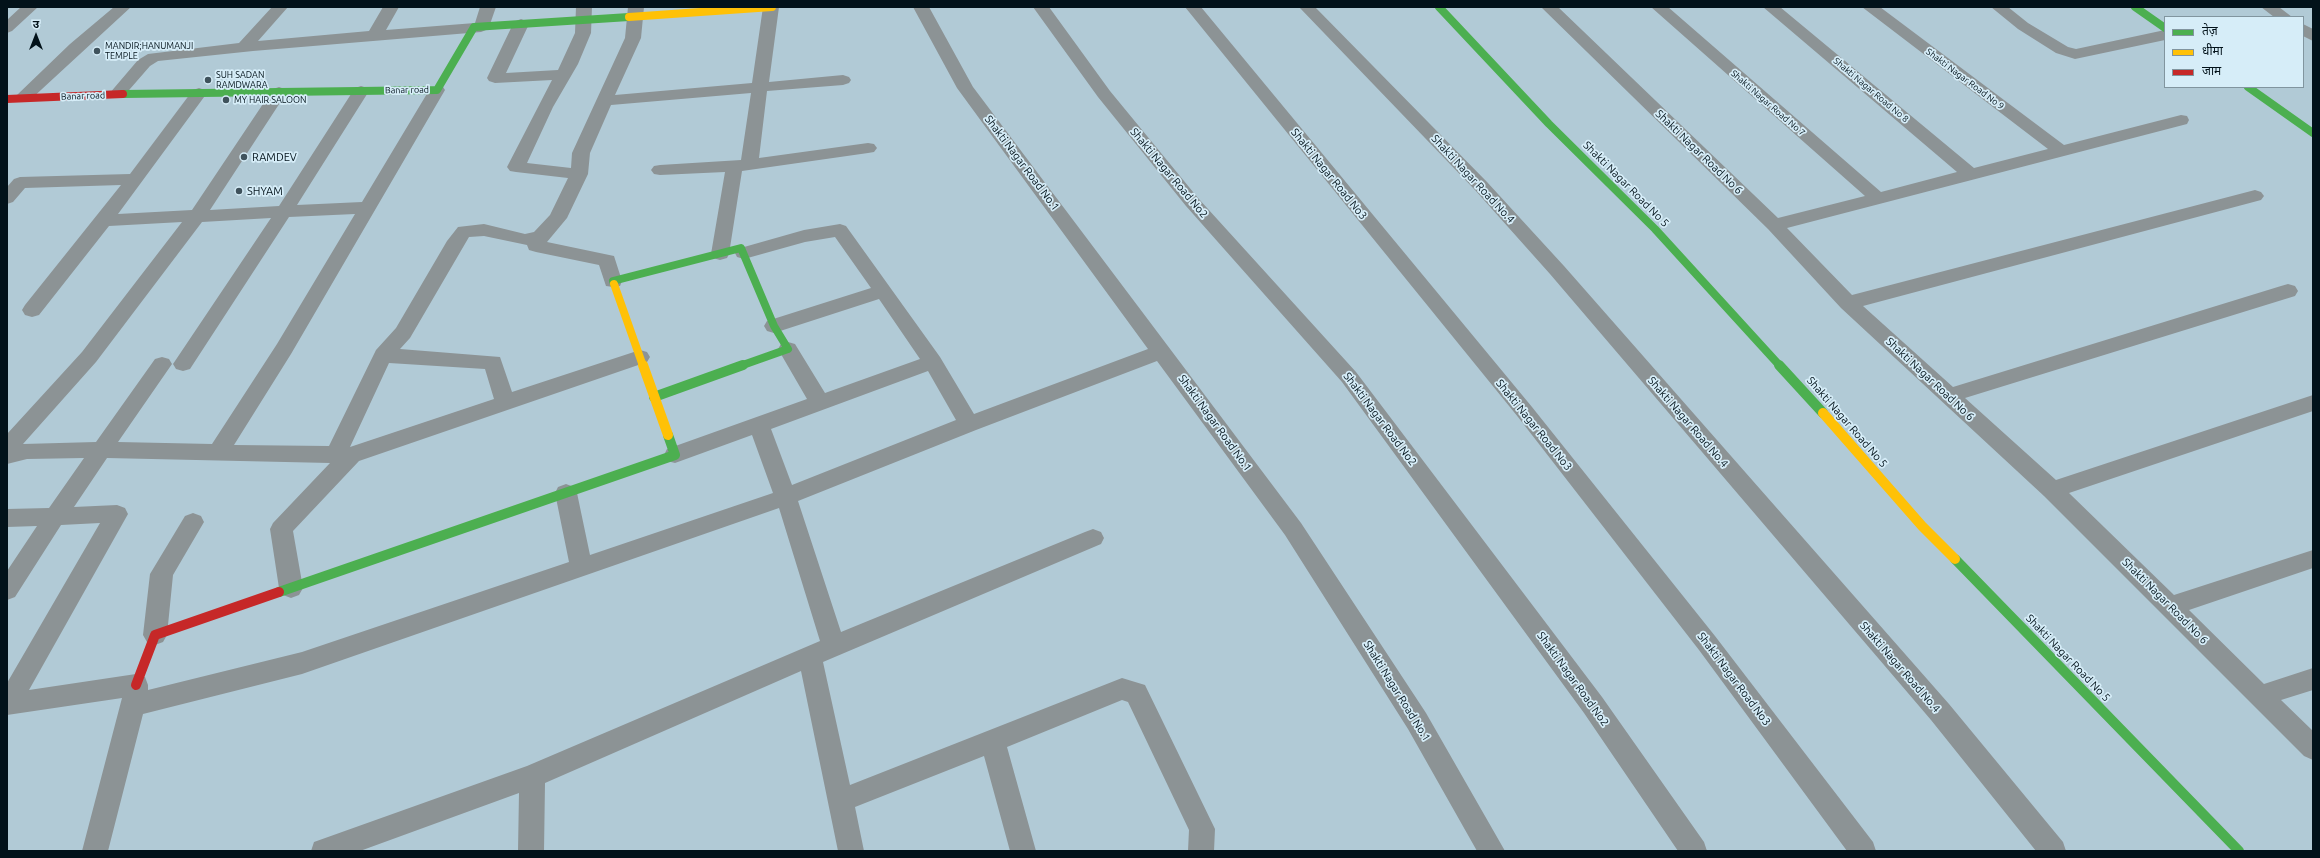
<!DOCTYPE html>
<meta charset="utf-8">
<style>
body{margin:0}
#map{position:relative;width:2320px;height:858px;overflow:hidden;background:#b1cad6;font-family:Ubuntu,"Noto Sans Devanagari",sans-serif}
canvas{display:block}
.frame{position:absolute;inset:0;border:8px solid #02121a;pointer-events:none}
.legend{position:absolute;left:2164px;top:16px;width:140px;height:72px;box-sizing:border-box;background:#d6edf8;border:1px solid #81959f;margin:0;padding:5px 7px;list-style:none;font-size:12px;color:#02121a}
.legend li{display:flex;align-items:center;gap:8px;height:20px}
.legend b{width:20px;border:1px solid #81959f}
.north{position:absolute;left:16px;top:16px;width:40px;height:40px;-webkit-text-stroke:3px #d6edf8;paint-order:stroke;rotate:0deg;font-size:11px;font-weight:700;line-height:16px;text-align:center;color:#02121a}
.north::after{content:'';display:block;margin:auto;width:14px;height:18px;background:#02121a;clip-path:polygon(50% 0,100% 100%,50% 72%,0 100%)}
</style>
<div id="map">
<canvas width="2320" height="858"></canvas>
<div class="frame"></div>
<ul class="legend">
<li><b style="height:5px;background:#4caf50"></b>तेज़</li>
<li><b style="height:5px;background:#ffc107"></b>धीमा</li>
<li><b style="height:5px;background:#c62828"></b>जाम</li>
</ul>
<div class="north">उ</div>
</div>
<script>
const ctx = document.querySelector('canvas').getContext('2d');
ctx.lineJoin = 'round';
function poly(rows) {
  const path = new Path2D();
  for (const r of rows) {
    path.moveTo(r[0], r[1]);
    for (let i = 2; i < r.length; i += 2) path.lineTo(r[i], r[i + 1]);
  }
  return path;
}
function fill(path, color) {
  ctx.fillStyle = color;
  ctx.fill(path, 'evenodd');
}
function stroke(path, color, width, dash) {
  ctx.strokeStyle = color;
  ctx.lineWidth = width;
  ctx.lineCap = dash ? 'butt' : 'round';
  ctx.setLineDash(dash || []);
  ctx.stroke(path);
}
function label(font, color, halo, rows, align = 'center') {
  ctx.font = font + ' Ubuntu,sans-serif';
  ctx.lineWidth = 3.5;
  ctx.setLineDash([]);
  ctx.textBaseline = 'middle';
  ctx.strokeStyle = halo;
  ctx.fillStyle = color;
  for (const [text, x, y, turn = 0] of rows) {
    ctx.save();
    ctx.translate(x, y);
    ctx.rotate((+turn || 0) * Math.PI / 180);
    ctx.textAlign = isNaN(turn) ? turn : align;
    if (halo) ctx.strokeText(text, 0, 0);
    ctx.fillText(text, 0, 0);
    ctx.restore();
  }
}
fill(poly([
 [21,7,38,7,12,31,7,33,7,20,21,7],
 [114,7,131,7,29,101,17,101,15,98,17,95,70,44,114,7],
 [272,7,288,7,258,41,369,31,383,7,399,7,386,30,475,23,480,7,496,7,489,27,486,30,481,32,253,51,158,61,150,66,123,97,111,97,109,94,138,60,148,54,239,43,272,7],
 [576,7,592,7,591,33,578,64,553,107,527,163,571,168,572,153,625,38,628,7,644,7,641,38,615,95,752,83,763,7,779,7,769,82,843,75,849,77,851,80,849,83,843,85,767,91,759,158,868,143,874,144,877,148,874,152,868,153,742,171,729,254,727,258,720,260,713,258,711,254,725,172,660,175,654,174,651,170,654,166,660,165,741,160,751,93,611,105,590,153,588,174,567,218,547,242,614,256,622,281,620,286,613,287,606,286,599,265,536,252,529,250,527,245,484,236,469,237,410,338,400,349,500,357,512,392,640,350,647,352,650,357,647,362,359,461,293,531,303,588,299,595,291,598,283,595,279,588,270,529,273,523,330,463,107,458,74,507,117,505,125,508,128,514,29,690,136,674,145,677,148,685,148,690,302,652,569,562,555,493,558,487,566,484,574,487,577,493,590,555,773,493,752,435,675,463,667,461,664,455,667,449,807,399,778,349,781,344,788,342,795,344,825,393,920,359,879,299,774,333,767,331,764,326,767,321,871,288,835,237,805,242,744,259,737,257,735,253,737,249,804,230,840,224,846,226,940,357,974,414,1148,349,957,88,913,7,929,7,973,87,1301,523,1426,713,1505,851,1477,851,1408,729,1285,535,1157,361,976,430,798,501,841,632,1085,532,1093,529,1101,532,1104,538,1101,544,823,662,850,785,1122,678,1145,685,1215,829,1214,851,1188,851,1189,830,1128,702,1122,700,1007,747,1036,851,1010,851,984,756,855,807,864,851,838,851,801,671,545,783,544,851,518,851,519,793,360,851,311,851,314,842,527,766,820,641,779,508,302,674,143,714,108,851,82,851,122,698,7,715,7,683,100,523,61,525,15,597,7,600,7,571,37,526,7,527,7,509,49,508,84,458,27,459,7,464,7,434,82,352,182,222,109,226,39,315,32,317,25,315,22,310,25,305,121,185,25,188,13,202,7,204,7,187,14,179,20,177,130,174,193,90,199,88,205,90,207,93,118,214,192,210,273,89,279,87,285,89,287,92,210,210,279,206,353,91,355,88,361,86,367,88,369,91,297,205,362,202,431,87,443,87,445,90,291,354,234,445,329,446,376,350,396,328,447,241,458,227,484,224,525,234,534,232,550,215,568,178,516,172,510,171,507,167,552,80,495,83,489,81,487,78,513,24,516,21,521,19,526,21,529,24,506,73,558,70,575,33,576,7],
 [355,214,277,344,212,444,118,442,172,364,169,359,162,357,155,359,96,442,23,444,96,362,202,222,271,218,173,364,176,369,183,371,190,369,289,217,355,214],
 [389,363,485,369,494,399,350,447,389,363],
 [928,371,956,420,792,485,771,429,928,371],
 [1033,7,1049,7,1110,91,1198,198,1356,372,1602,697,1704,842,1707,851,1678,851,1584,713,1342,382,1186,206,1098,97,1033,7],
 [1185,7,1201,7,1532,407,1715,636,1873,842,1876,851,1847,851,1699,650,1518,417,1185,7],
 [1299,7,1315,7,1487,182,1564,266,1949,704,2063,842,2066,851,2036,851,1931,720,1550,274,1475,190,1299,7],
 [1541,7,1558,7,1778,218,1865,196,1651,7,1668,7,1881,192,1957,172,1763,7,1780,7,1974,168,2048,149,1862,7,1880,7,2064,145,2181,115,2187,116,2189,120,2187,124,1787,228,1852,295,2255,190,2261,192,2264,196,2261,200,1863,306,1953,387,2281,286,2288,284,2295,286,2298,291,2295,296,1965,398,2056,480,2313,395,2313,411,2069,493,2174,595,2313,550,2313,568,2189,610,2264,684,2313,668,2313,690,2281,700,2313,731,2313,760,2304,756,2044,496,1841,308,1768,229,1541,7],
 [1991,7,2008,7,2028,23,2068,47,2076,49,2165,30,2165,40,2075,59,2056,53,2018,29,1991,7],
 [2261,7,2279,7,2292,17,2274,17,2261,7],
 [2303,24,2313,29,2313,41,2303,36,2303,24],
 [193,513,201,516,204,522,173,575,167,635,163,642,155,645,147,642,143,635,150,574,185,516,193,513]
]), '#8c9395');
stroke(poly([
 [1439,7,1549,124,1655,229,1780,366],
 [2135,7,2165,28],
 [2248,87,2313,133],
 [123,94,437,90,474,27,629,17],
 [614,284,613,281,741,248,774,326,788,349,740,366]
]), '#4caf50', 8);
stroke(poly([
 [1779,365,1823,413],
 [654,397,743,365],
 [1955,559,2239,851],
 [279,592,675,455,668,435]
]), '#4caf50', 10);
stroke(poly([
 [629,17,772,7],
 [614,284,643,366]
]), '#ffc107', 8);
stroke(poly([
 [643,365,668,435],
 [1823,413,1922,526,1955,559]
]), '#ffc107', 10);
stroke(poly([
 [7,99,123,94]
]), '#c62828', 8);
stroke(poly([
 [136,685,155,635,279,592]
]), '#c62828', 10);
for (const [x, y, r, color] of [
 [97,51,4,"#3f525c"],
 [208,80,4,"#3f525c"],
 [226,100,4,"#3f525c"],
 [244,157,4,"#3f525c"],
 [239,191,4,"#3f525c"]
]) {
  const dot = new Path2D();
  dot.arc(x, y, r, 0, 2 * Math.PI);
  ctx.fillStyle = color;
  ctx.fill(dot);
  stroke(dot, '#d6edf8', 1.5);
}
label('9px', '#02121a', '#d6edf8', [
 ["MANDIR;HANUMANJI",105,46],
 ["TEMPLE",105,56],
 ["SUH SADAN",216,75],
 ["RAMDWARA",216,85],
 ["MY HAIR SALOON",234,100]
], 'left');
label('9px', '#02121a', '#d6edf8', [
 ["Shakti Nagar Road No 9",1965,79,37],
 ["Banar road",407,90,-1],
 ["Shakti Nagar Road No 8",1871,90,40],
 ["Banar road",83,96,-2],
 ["Shakti Nagar Road No 7",1768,103,41]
]);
label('11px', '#02121a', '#d6edf8', [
 ["Shakti Nagar Road No 6",1699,152,44],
 ["Shakti Nagar Road No.1",1022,163,53],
 ["Shakti Nagar Road No2",1169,173,50],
 ["Shakti Nagar Road No3",1329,174,51],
 ["Shakti Nagar Road No.4",1473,179,47],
 ["Shakti Nagar Road No 5",1626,184,45],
 ["Shakti Nagar Road No 6",1930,379,43],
 ["Shakti Nagar Road No2",1380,419,53],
 ["Shakti Nagar Road No.4",1688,422,49],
 ["Shakti Nagar Road No 5",1847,422,49],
 ["Shakti Nagar Road No.1",1215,423,54],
 ["Shakti Nagar Road No3",1534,425,51],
 ["Shakti Nagar Road No 6",2165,601,45],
 ["Shakti Nagar Road No 5",2068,658,46],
 ["Shakti Nagar Road No.4",1900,667,49],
 ["Shakti Nagar Road No2",1573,679,54],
 ["Shakti Nagar Road No3",1734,679,53],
 ["Shakti Nagar Road No.1",1397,691,58]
]);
label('11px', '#02121a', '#d6edf8', [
 ["RAMDEV",252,157],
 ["SHYAM",247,191]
], 'left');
</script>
